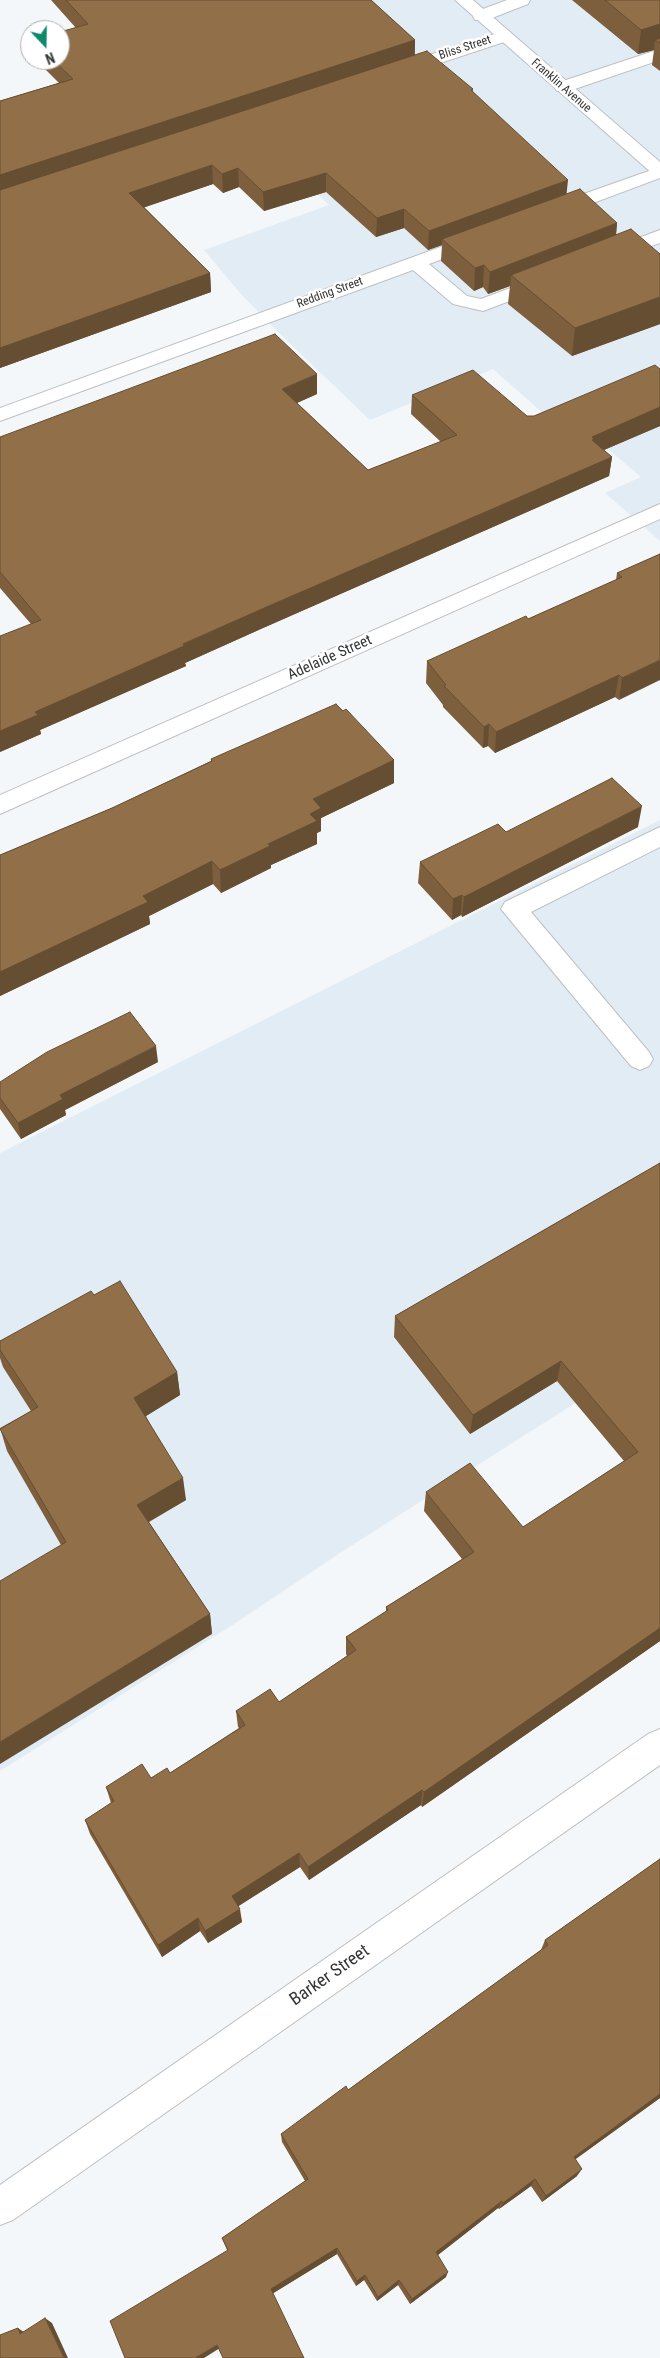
<!DOCTYPE html>
<style>
body{margin:0}
#map{position:relative;width:660px;height:2358px;overflow:hidden;background:#f4f7f9;font-family:"Roboto Condensed",sans-serif}
canvas{display:block}
.north{position:absolute;left:20px;top:20px;width:50px;height:50px;box-sizing:border-box;background:#fff;border:1px solid #aeaeaf;border-radius:50%;rotate:159deg;font-size:14px;font-weight:700;line-height:20px;text-align:center;color:#343536}
.north::after{content:'';display:block;margin:auto;width:18px;height:22px;background:#0f896c;clip-path:polygon(50% 0,100% 100%,50% 72%,0 100%)}
</style>
<div id="map">
<canvas width="660" height="2358"></canvas>
<div class="north">N</div>
</div>
<script>
const ctx = document.querySelector('canvas').getContext('2d');
ctx.lineJoin = 'round';
function fill(path, color) {
  ctx.fillStyle = color;
  ctx.fill(path, 'evenodd');
}
function poly(rows) {
  const path = new Path2D();
  for (const r of rows) {
    path.moveTo(r[0], r[1]);
    for (let i = 2; i < r.length; i += 2) path.lineTo(r[i], r[i + 1]);
  }
  return path;
}
function stroke(path, color, width, dash) {
  ctx.strokeStyle = color;
  ctx.lineWidth = width;
  ctx.lineCap = dash ? 'butt' : 'round';
  ctx.setLineDash(dash || []);
  ctx.stroke(path);
}
function label(font, color, halo, rows, align = 'center') {
  ctx.font = font + ' "Roboto Condensed",sans-serif';
  ctx.lineWidth = 5;
  ctx.setLineDash([]);
  ctx.textBaseline = 'middle';
  ctx.strokeStyle = halo;
  ctx.fillStyle = color;
  for (const [text, x, y, turn = 0] of rows) {
    ctx.save();
    ctx.translate(x, y);
    ctx.rotate((+turn || 0) * Math.PI / 180);
    ctx.textAlign = isNaN(turn) ? turn : align;
    if (halo) ctx.strokeText(text, 0, 0);
    ctx.fillText(text, 0, 0);
    ctx.restore();
  }
}
fill(poly([
 [113,0,660,0,660,541,605,493,641,477,568,415,553,422,493,369,370,420,281,335,240,293,204,250,329,205],
 [660,820,660,1349,343,1551,234,1624,0,1771,0,1153]
]), '#e2ecf4');
const minor = poly([
 [507,0,530,0,528,4,487,20,475,20,473,16,475,12,507,0],
 [504,31,510,32,512,36,510,40,407,74,401,75,395,74,392,70,395,66,504,31],
 [660,49,660,60,569,91,557,91,554,87,557,83,660,49],
 [660,167,660,178,561,215,547,215,545,211,547,207,660,167],
 [660,230,660,243,610,261,603,259,601,255,603,251,660,230],
 [476,234,483,236,485,240,483,244,429,264,467,296,481,299,545,275,552,277,555,281,552,285,483,311,453,304,413,270,0,421,0,408,476,234],
 [660,504,660,519,0,814,0,795,660,504],
 [660,827,660,847,531,912,649,1052,653,1059,649,1066,640,1070,631,1066,501,909,505,902,660,827],
 [660,1729,660,1765,13,2220,0,2225,0,2185,648,1734,660,1729]
]);
const major = poly([
 [455,0,473,0,660,162,660,176,654,175,455,0]
]);
stroke(minor, '#bdc0c2', 2);
stroke(major, '#bdc0c2', 2);
fill(minor, '#fff');
fill(major, '#fff');
fill(poly([
 [51,0,371,0,415,40,415,55,473,89,473,92,566,194,617,223,616,235,660,254,660,324,572,356,508,304,510,286,488,294,483,287,474,291,441,261,442,245,428,250,404,228,376,237,326,192,264,211,239,187,223,193,213,184,144,207,210,273,211,292,0,368,0,101,59,83,36,60,60,60,76,28],
 [572,0,660,0,660,71,652,65,654,50,638,54],
 [660,369,660,426,604,450,612,457,609,476,263,628,185,663,186,666,40,730,41,734,0,752,31,624,0,588,0,437,317,394,297,403,368,470,441,442,411,414,412,395,527,416,534,416],
 [660,554,619,700,615,697,495,753,488,746,483,748,443,707,443,705,426,683,427,661,528,619,616,580,617,573],
 [211,759,394,760,394,783,321,818,321,831,317,833,317,844,271,865,271,868,221,893,213,884,149,916,150,924,0,996,0,855,112,808,211,761],
 [638,827,462,917,461,915,452,920,418,883,420,862,506,832],
 [158,1062,65,1110,66,1115,21,1139,0,1109,0,1082],
 [660,1163,660,1641,422,1807,421,1805,309,1880,300,1867,238,1906,242,1922,208,1943,200,1931,162,1957,90,1834,85,1820,111,1803,106,1787,151,1778,170,1773,239,1728,238,1727,236,1711,279,1702,347,1656,346,1654,346,1637,386,1612,386,1607,462,1559,424,1511,426,1492,523,1527,624,1461,557,1381,470,1434,394,1337,395,1316],
 [94,1295,177,1372,180,1395,146,1416,186,1500,149,1522,210,1614,212,1634,61,1545,7,1451,0,1428,31,1411,3,1367,0,1358,0,1341],
 [660,1859,660,2098,575,2159,577,2176,542,2202,531,2186,499,2209,498,2208,438,2255,446,2277,410,2304,398,2285,377,2301,364,2280,356,2286,337,2254,273,2293,227,2250,222,2238,305,2181,282,2142,281,2134,348,2090,541,1950,545,1940]
]), '#7d5f3e');
fill(poly([
 [660,24,660,43,655,40,654,50,638,54,641,30],
 [415,40,414,59,0,195,0,175],
 [212,165,213,184,131,212,129,193],
 [238,168,239,187,223,193,222,174],
 [326,173,326,192,264,211,263,192],
 [568,180,566,199,442,239,442,245,428,250,429,231],
 [404,209,404,228,376,237,377,218],
 [617,223,615,245,511,275,510,286,488,294,490,272],
 [484,265,483,287,474,291,475,268],
 [210,273,211,292,0,368,0,348],
 [660,297,660,324,572,356,575,328],
 [317,374,317,394,283,409,282,389],
 [660,407,660,426,592,455,592,437],
 [612,457,609,476,263,628,185,663,186,666,40,730,41,734,0,752,0,731,35,712,262,609],
 [660,660,660,680,619,700,622,678],
 [619,675,615,697,495,753,496,732],
 [489,724,488,746,483,748,484,727],
 [394,760,394,783,321,818,321,831,317,833,317,844,271,865,271,868,221,893,220,870,268,844,310,814,313,799],
 [642,806,638,827,462,917,464,897],
 [212,861,213,884,149,916,150,924,0,996,0,972,143,896],
 [462,895,461,915,452,920,453,899],
 [156,1046,158,1062,65,1110,66,1115,21,1139,18,1123,60,1095],
 [561,1361,557,1381,470,1434,473,1415],
 [177,1372,180,1395,138,1421,134,1398],
 [183,1478,186,1500,141,1526,137,1505],
 [210,1614,212,1634,0,1764,0,1742],
 [660,1628,660,1641,422,1807,424,1792],
 [422,1790,421,1805,309,1880,308,1867],
 [299,1853,300,1867,234,1909,232,1896],
 [240,1909,242,1922,208,1943,205,1931],
 [198,1918,200,1931,162,1957,158,1945],
 [660,2094,660,2098,569,2164,574,2157],
 [582,2169,577,2176,542,2202,546,2196],
 [535,2179,531,2186,499,2209,503,2203],
 [502,2201,498,2208,434,2258,436,2252],
 [337,2248,337,2254,272,2294,271,2289],
 [448,2272,446,2277,410,2304,412,2299],
 [365,2275,364,2280,356,2286,357,2281],
 [399,2280,398,2285,377,2301,378,2297],
 [45,2318,52,2323,68,2358,64,2358],
 [18,2328,25,2333,20,2334],
 [217,2345,220,2348,204,2358,195,2358]
]), '#664e32');
const building = poly([
 [66,0,371,0,415,40,0,175,0,101,73,79,53,60,60,60,60,32,88,24,66,0],
 [605,0,660,0,660,24,641,30,605,0],
 [660,38,660,43,655,40,660,38],
 [427,51,473,89,471,90,568,180,429,231,404,209,377,218,326,173,263,192,238,168,222,174,212,165,129,193,210,273,0,348,0,190,427,51],
 [580,189,617,223,490,272,484,265,475,268,442,239,580,189],
 [631,229,660,254,660,297,575,328,511,275,631,229],
 [275,334,317,374,282,389,368,470,457,435,412,395,473,370,527,416,534,416,655,365,660,369,660,407,592,437,594,439,592,440,612,457,262,609,183,644,184,646,35,712,38,715,0,731,0,636,41,620,0,572,0,437,275,334],
 [660,554,660,660,622,678,619,675,496,732,489,724,484,727,444,686,446,685,427,661,526,616,528,619,622,577,617,573,660,554],
 [336,704,343,711,346,709,394,760,313,799,321,808,310,814,317,821,268,844,270,846,220,870,212,861,143,896,148,902,0,972,0,855,112,808,212,761,211,759,336,704],
 [612,778,642,806,464,897,462,895,453,899,420,862,498,824,506,832,612,778],
 [130,1012,156,1046,60,1095,63,1099,18,1123,0,1098,0,1082,47,1052,130,1012],
 [660,1163,660,1628,424,1792,422,1790,308,1867,299,1853,232,1896,240,1909,205,1931,198,1918,158,1945,85,1820,114,1801,106,1787,142,1764,151,1778,167,1768,170,1773,245,1725,236,1711,270,1689,279,1702,356,1650,346,1637,388,1610,386,1607,474,1552,426,1492,470,1463,523,1527,638,1452,561,1361,473,1415,395,1316,660,1163],
 [120,1281,177,1372,134,1398,183,1478,137,1505,210,1614,0,1742,0,1581,66,1542,0,1429,38,1407,0,1350,0,1341,91,1291,94,1295,120,1281],
 [660,1859,660,2094,574,2157,582,2169,546,2196,535,2179,503,2203,502,2201,436,2252,448,2272,412,2299,399,2280,378,2297,365,2275,357,2281,337,2248,271,2289,304,2358,223,2358,217,2345,195,2358,125,2358,110,2321,228,2250,222,2238,308,2179,281,2134,346,2086,348,2090,548,1945,545,1940,660,1859],
 [45,2318,64,2358,0,2358,0,2335,18,2328,20,2334,45,2318]
]);
fill(building, '#916f48');
stroke(building, '#664e32', 1);
label('12px', '#343536', '#fff', [
 ["Bliss Street",465,48,-18],
 ["Franklin Avenue",561,86,41],
 ["Redding Street",330,293,-20]
]);
label('15px', '#343536', '#fff', [
 ["Adelaide Street",330,658,-24]
]);
label('18px', '#343536', '#fff', [
 ["Barker Street",330,1976,-35]
]);
</script>
